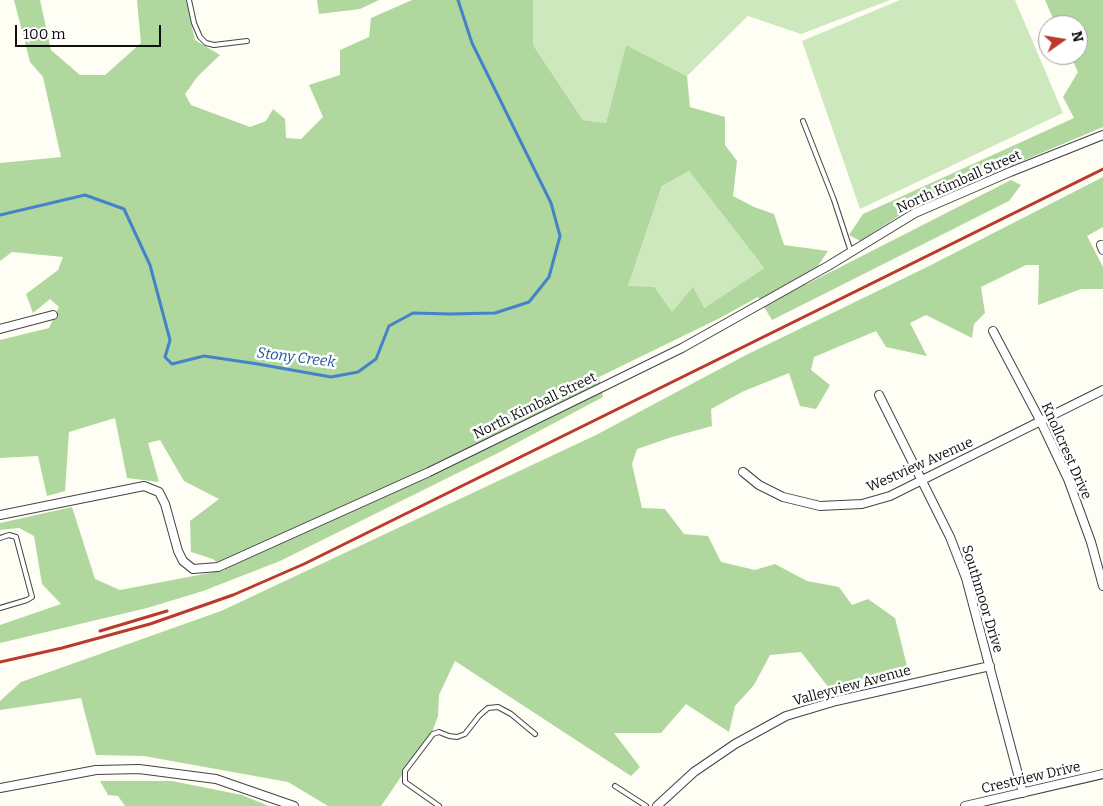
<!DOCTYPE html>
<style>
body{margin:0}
#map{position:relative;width:1103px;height:806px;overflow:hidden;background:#fefef4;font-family:Bitter,serif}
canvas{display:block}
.north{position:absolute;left:1038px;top:15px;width:50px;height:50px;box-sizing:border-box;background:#fff;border:1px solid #9f9f9f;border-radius:50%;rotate:77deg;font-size:14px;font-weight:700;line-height:20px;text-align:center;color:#101010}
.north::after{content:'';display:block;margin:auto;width:18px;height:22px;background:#ba3a2e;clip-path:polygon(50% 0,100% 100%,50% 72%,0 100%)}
.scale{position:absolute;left:15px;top:25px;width:146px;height:22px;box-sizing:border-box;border:2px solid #101010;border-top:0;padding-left:6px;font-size:15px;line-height:18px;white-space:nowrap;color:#101010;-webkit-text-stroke:4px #fff;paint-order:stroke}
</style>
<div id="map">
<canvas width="1103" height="806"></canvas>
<div class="north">N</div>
<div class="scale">100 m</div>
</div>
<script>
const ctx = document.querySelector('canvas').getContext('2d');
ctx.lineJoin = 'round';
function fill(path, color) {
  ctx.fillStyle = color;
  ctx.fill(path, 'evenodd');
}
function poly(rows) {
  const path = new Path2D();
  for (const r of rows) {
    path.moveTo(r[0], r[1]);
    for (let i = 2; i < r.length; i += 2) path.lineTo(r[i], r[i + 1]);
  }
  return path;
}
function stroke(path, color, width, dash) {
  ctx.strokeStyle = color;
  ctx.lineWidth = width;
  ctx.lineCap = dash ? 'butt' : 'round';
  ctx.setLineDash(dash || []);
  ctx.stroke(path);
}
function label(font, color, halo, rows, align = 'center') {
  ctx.font = font + ' Bitter,serif';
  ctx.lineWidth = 5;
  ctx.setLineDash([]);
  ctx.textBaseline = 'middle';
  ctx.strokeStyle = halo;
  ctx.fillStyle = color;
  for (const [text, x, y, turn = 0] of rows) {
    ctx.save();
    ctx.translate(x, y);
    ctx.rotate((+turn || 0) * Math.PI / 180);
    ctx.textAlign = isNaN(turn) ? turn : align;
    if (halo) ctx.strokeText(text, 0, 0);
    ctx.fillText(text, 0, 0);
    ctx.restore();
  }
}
fill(poly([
 [533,0,890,0,801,34,748,16,687,76,626,45,606,123,583,120,533,45],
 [900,0,1015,0,1063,113,860,209,802,41],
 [689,171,764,268,704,308,672,312,628,286,662,186]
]), '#cee8be');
fill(poly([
 [14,0,40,0,51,50,80,75,105,75,141,43,137,0,186,0,195,40,220,55,198,76,185,94,191,105,250,127,266,121,273,109,285,119,286,138,301,139,323,117,309,85,340,75,340,50,369,37,371,18,412,0,533,0,533,45,583,120,606,123,626,45,687,76,690,107,725,117,725,145,737,161,733,196,754,207,774,214,784,245,828,251,805,285,1011,180,1021,185,1009,201,772,320,758,297,720,318,599,377,603,397,496,454,280,561,203,591,147,608,0,643,0,625,61,604,42,584,34,536,19,528,0,530,0,523,72,507,95,579,120,590,225,570,213,559,191,552,190,521,219,499,184,481,160,440,148,443,159,482,127,478,115,418,69,432,65,491,47,496,38,456,0,458,0,340,49,328,59,307,50,299,33,313,26,294,58,270,63,257,12,252,0,261,0,163,61,157,43,77,30,62],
 [689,171,764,268,704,308,693,287,672,312,654,287,628,286,662,186],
 [317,0,379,0,360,9,319,14],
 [1045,0,1103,0,1103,127,911,208,860,241,849,235,863,214,1074,118,1063,97,1078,72,1070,55,1078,55,1078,25,1056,25],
 [1103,177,1103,227,1087,236,1103,267,1103,289,1081,289,1038,305,1039,265,1026,265,981,287,985,313,974,324,972,338,926,315,910,323,927,356,886,347,876,331,814,357,811,370,830,385,816,409,800,406,789,373,744,391,711,409,712,426,672,437,637,449,632,464,642,508,665,509,684,534,708,536,721,562,755,570,775,564,807,581,839,587,852,605,868,599,895,618,907,666,829,688,801,652,770,655,754,685,735,706,729,732,686,704,661,733,614,733,640,767,631,776,455,661,439,695,438,716,433,730,381,806,328,806,288,782,144,756,96,755,81,698,0,710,0,701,21,682,221,611,596,435,746,355,929,266],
 [100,781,172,781,242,795,269,806,125,806,118,796,108,795]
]), '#b0d89e');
stroke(poly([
 [0,215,85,195,124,209,150,265,170,340,165,357,172,364,204,356,258,364,331,377,358,372,376,359,389,326,413,313,450,314,495,313,529,302,549,277,560,236,551,203,472,43,458,0]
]), '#4582c7', 3);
const service = poly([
 [189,0,194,23,200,37,206,43,214,45,247,41],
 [803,121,834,200,851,252],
 [0,538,9,535,16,537,32,597,27,600,0,608],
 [615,786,646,806],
 [439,806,405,782,405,771,433,734,439,732,449,736,457,737,465,734,479,716,488,708,498,707,511,714,535,734]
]);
const minor = poly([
 [1101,245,1103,250],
 [0,329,53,315],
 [993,331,1041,422,1068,479,1091,542,1103,586],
 [879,395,950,537,966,578,1023,793],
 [743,472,759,485,783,497,820,506,862,504,890,496,1103,390],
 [0,515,144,486,159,492,165,504,178,551,183,561,193,569,218,567,429,472,682,348,828,266,915,213,1010,172,1103,135],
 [0,788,96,770,139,769,216,779,294,806],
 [657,806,694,772,735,744,786,716,836,701,990,666],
 [965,806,1103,774]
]);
stroke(service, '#434343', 6);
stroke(minor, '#434343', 10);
stroke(service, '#fff', 4);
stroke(minor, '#fff', 8);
stroke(poly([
 [100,631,167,611],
 [0,662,62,648,150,624,233,595,304,564,1103,169]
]), '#ba3a2e', 3);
label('14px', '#101010', '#fff', [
 ["North Kimball Street",959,182,-24],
 ["North Kimball Street",535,406,-26],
 ["Knollcrest Drive",1066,451,66],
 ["Westview Avenue",920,465,-24],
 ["Southmoor Drive",982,599,73],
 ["Valleyview Avenue",852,686,-15],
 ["Crestview Drive",1031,778,-13]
]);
label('italic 15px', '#1e549d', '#fff', [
 ["Stony Creek",296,358,7]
]);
</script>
